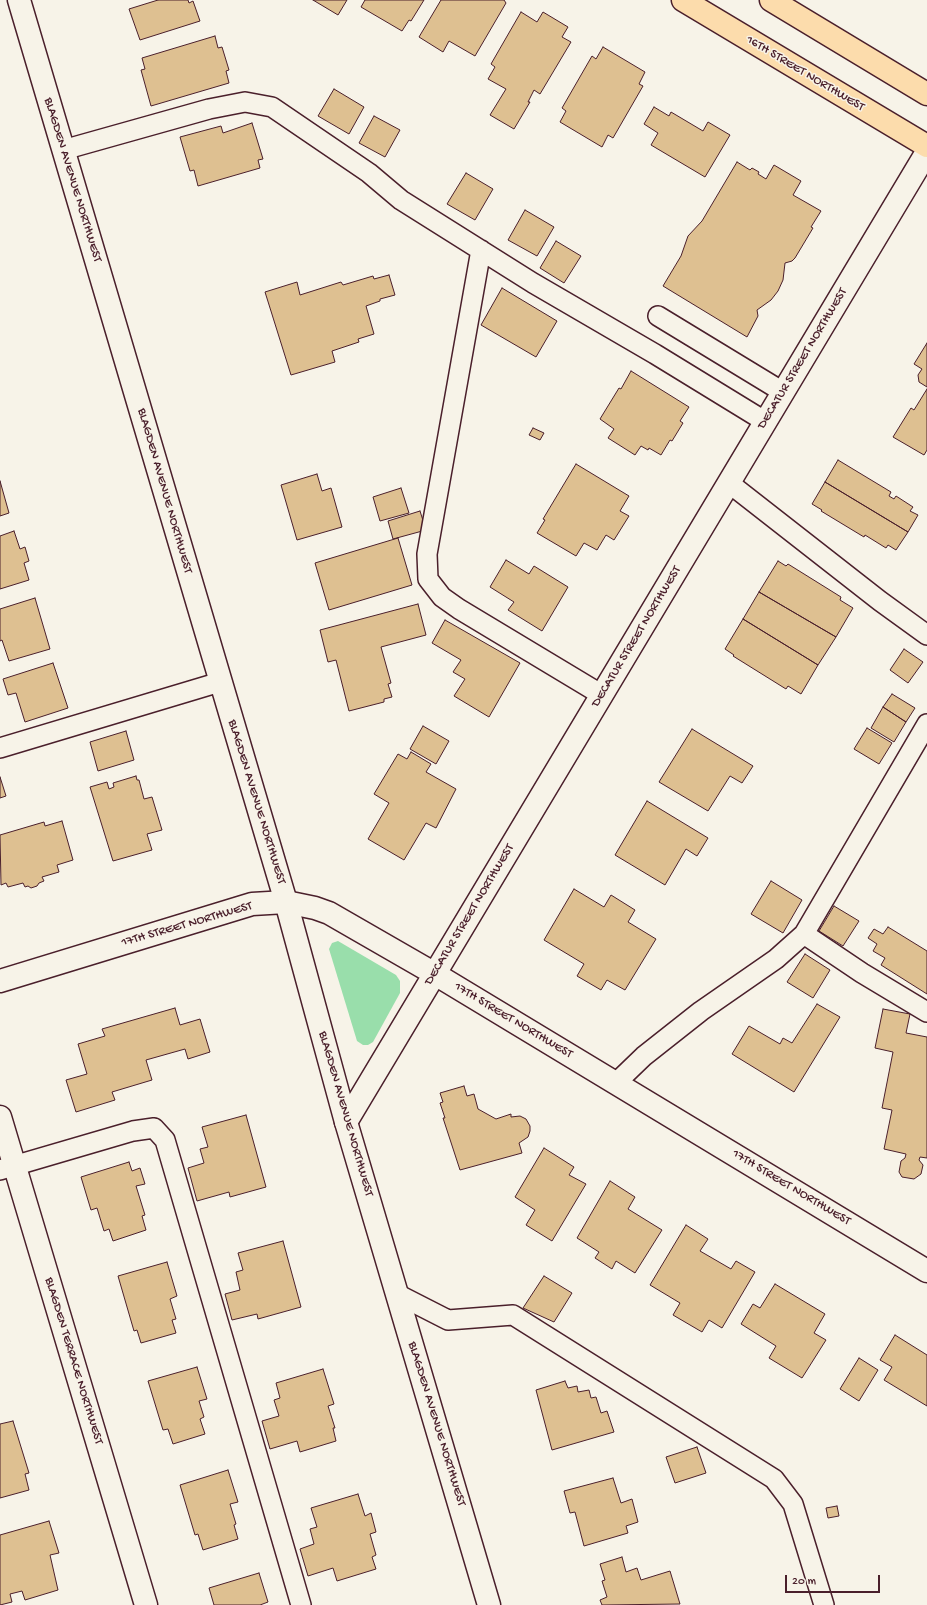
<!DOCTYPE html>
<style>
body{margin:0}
#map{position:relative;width:927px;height:1605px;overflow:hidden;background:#f7f3e8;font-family:"Gochi Hand",sans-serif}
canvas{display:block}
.scale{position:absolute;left:785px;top:1575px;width:95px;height:18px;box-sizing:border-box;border:2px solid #4a1f2b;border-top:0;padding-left:5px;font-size:12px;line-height:14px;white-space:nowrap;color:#4a1f2b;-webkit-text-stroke:3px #f7f3e8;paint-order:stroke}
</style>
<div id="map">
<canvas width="927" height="1605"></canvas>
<div class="scale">20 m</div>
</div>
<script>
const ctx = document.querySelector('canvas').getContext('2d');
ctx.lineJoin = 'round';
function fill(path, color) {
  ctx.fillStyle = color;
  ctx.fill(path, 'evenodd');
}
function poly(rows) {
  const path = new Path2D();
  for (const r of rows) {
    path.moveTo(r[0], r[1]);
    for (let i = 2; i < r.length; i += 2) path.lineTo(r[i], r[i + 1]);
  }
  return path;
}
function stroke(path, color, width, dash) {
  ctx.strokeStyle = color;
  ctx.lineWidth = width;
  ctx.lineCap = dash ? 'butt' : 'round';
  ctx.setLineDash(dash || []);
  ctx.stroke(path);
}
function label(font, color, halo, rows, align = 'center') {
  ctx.font = font + ' "Gochi Hand",sans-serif';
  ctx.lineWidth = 3;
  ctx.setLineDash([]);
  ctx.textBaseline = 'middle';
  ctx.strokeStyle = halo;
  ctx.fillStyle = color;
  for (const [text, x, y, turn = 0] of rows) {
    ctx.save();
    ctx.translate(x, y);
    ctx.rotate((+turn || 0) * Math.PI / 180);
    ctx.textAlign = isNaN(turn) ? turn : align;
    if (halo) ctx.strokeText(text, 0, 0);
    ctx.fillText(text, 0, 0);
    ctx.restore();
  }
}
fill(poly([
 [338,941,396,975,400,981,400,993,373,1042,368,1045,363,1045,357,1041,329,949,332,943]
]), '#99deab');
const building = poly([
 [158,0,188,0,189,3,193,1,200,21,140,40,129,9,158,0],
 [313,0,347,0,338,15,313,0],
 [365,0,424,0,411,21,409,20,402,31,361,7,365,0],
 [441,0,504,0,506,3,475,56,449,41,443,52,419,37,441,0],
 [521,12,537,22,543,12,568,27,562,37,571,42,540,94,534,90,528,102,530,102,514,129,490,115,506,89,488,79,495,67,491,64,521,12],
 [215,36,218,48,222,47,229,70,226,71,229,83,151,106,141,70,145,69,142,58,215,36],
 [603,47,645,72,639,84,643,86,613,138,608,135,602,147,560,122,566,111,562,108,592,56,596,59,603,47],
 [334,89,364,107,349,134,318,116,334,89],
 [654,107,669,116,671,112,703,131,708,122,730,135,705,177,651,145,658,133,644,124,654,107],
 [374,116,400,130,385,157,359,143,374,116],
 [252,123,263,159,258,160,260,168,198,186,194,170,190,171,180,137,221,126,223,133,252,123],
 [737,162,750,170,752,168,759,172,758,174,766,179,774,165,801,181,793,195,821,211,811,227,813,228,795,258,792,261,785,263,783,280,778,291,771,300,757,310,758,316,747,337,663,286,681,256,688,236,702,221,737,162],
 [466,173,493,189,475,220,447,204,466,173],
 [525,210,554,227,537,256,508,240,525,210],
 [556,241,581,256,564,283,540,268,556,241],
 [389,275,395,295,380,299,380,301,366,306,374,334,358,339,359,342,332,351,335,362,291,375,265,292,297,282,300,295,341,282,343,285,373,276,374,279,389,275],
 [502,288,557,321,536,357,481,325,502,288],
 [927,343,927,387,919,382,918,375,922,369,914,364,927,343],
 [631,371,689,407,680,421,683,423,672,441,670,440,661,455,649,448,648,450,641,446,635,455,608,438,614,429,600,419,619,388,621,389,631,371],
 [927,389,927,450,924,455,893,437,911,408,914,410,927,389],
 [533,428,544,433,540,440,529,435,533,428],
 [838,460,891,492,889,496,894,499,896,496,913,507,910,511,918,515,908,532,825,482,838,460],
 [576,464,629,496,620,511,629,516,614,540,606,535,597,550,584,543,576,556,537,533,545,520,543,519,576,464],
 [317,474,322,491,331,488,342,527,297,540,281,485,317,474],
 [0,481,9,513,0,516,0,481],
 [825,482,908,532,896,550,888,545,886,548,865,535,864,537,821,511,822,510,812,504,825,482],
 [401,488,409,513,380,521,373,497,401,488],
 [420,511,426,530,393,539,388,521,420,511],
 [14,531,20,549,25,547,29,561,24,563,29,580,0,589,0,536,14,531],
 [398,538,412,585,329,610,315,563,398,538],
 [506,560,529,574,534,566,568,587,542,631,508,610,514,602,490,587,506,560],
 [778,561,786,566,788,564,841,597,840,600,853,608,836,637,759,592,778,561],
 [759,592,836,637,818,665,743,619,759,592],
 [35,598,50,649,9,661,2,640,0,641,0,609,35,598],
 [418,604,426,635,381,647,391,683,388,684,392,697,384,699,384,702,349,711,336,660,328,662,320,630,418,604],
 [743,619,818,665,801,694,788,686,786,689,733,656,734,655,725,649,743,619],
 [445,620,520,663,489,717,454,696,465,679,453,672,461,660,432,643,445,620],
 [904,649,923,662,908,683,890,670,904,649],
 [53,663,68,708,25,722,16,693,8,695,3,679,53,663],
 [892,694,915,708,906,722,883,707,892,694],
 [883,707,906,722,894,742,871,728,883,707],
 [423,726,449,741,436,764,410,749,423,726],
 [867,728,892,743,879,764,854,749,867,728],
 [692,729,753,766,742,783,730,776,708,811,659,782,692,729],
 [126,731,134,760,98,771,90,742,126,731],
 [411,752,431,764,426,772,456,789,436,828,426,823,404,860,368,839,389,803,374,794,398,754,407,759,411,752],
 [136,776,137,780,139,780,144,799,152,797,162,830,147,834,152,850,113,861,90,787,107,782,109,789,114,787,113,783,136,776],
 [0,777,6,796,0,798,0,777],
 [647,801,708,838,697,856,686,849,665,885,615,855,647,801],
 [62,821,73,860,57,865,59,872,42,877,44,881,39,883,37,886,31,888,28,886,25,887,23,883,8,887,6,883,1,885,0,835,44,822,45,826,62,821],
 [771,881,802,900,783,933,751,914,771,881],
 [574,889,604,907,611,895,635,910,628,922,656,939,625,990,607,980,601,990,577,976,584,964,544,940,574,889],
 [834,906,859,921,843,946,819,931,834,906],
 [888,927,927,951,927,994,881,965,885,958,873,951,877,944,868,938,874,929,883,934,888,927],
 [805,954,830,970,813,998,787,982,805,954],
 [817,1004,840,1017,794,1092,732,1054,749,1026,780,1044,783,1038,792,1043,817,1004],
 [175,1008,180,1025,200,1019,210,1052,188,1059,185,1049,146,1060,152,1080,112,1092,115,1100,76,1112,66,1080,87,1074,78,1044,105,1036,102,1029,175,1008],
 [883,1009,910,1014,906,1033,927,1037,927,1158,920,1157,919,1160,923,1165,921,1174,914,1179,902,1177,899,1172,901,1161,905,1158,906,1154,884,1149,892,1110,882,1108,893,1052,875,1048,883,1009],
 [464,1086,467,1096,474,1094,478,1109,496,1119,511,1114,511,1117,520,1116,526,1119,530,1126,530,1131,528,1137,519,1143,522,1153,460,1170,443,1118,445,1118,440,1103,443,1102,440,1093,464,1086],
 [246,1115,266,1187,230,1197,229,1192,197,1201,188,1168,204,1163,200,1149,208,1147,202,1127,246,1115],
 [544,1148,574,1167,569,1175,586,1184,552,1241,526,1225,535,1210,515,1197,544,1148],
 [129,1162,132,1171,140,1168,145,1184,136,1186,145,1215,142,1216,146,1230,113,1241,109,1229,104,1231,97,1208,91,1210,81,1177,129,1162],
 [610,1181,635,1197,628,1209,662,1230,635,1273,616,1261,612,1269,595,1258,599,1252,577,1238,610,1181],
 [686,1225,708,1239,700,1251,731,1269,736,1261,755,1272,722,1328,709,1320,702,1332,673,1315,680,1303,650,1285,686,1225],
 [283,1241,301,1307,258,1319,257,1314,232,1320,225,1294,240,1290,236,1272,243,1270,238,1253,283,1241],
 [167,1262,177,1296,170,1299,176,1319,172,1320,176,1333,141,1343,137,1330,134,1331,118,1276,167,1262],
 [544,1276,572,1293,554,1322,523,1308,544,1276],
 [775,1284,825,1314,814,1333,826,1340,802,1378,769,1358,776,1346,741,1324,753,1304,760,1308,775,1284],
 [895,1335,927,1355,927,1406,884,1380,892,1367,880,1360,895,1335],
 [859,1358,878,1370,859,1401,840,1389,859,1358],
 [197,1367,207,1399,199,1401,204,1417,200,1419,205,1434,173,1444,168,1429,163,1430,148,1381,197,1367],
 [323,1369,334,1404,328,1406,335,1428,333,1428,336,1441,300,1452,297,1441,270,1449,262,1421,279,1416,274,1400,280,1398,276,1383,323,1369],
 [565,1381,568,1388,577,1386,578,1392,589,1390,591,1398,596,1397,601,1413,607,1411,614,1432,552,1450,536,1390,565,1381],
 [13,1421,29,1473,25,1474,29,1490,0,1498,0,1424,13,1421],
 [697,1447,706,1473,675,1483,666,1457,697,1447],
 [228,1470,238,1502,230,1504,236,1524,234,1525,238,1539,203,1550,198,1534,195,1535,180,1485,228,1470],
 [613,1478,621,1503,632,1499,638,1522,626,1526,628,1533,584,1546,575,1512,570,1513,564,1491,613,1478],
 [358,1494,365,1516,371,1513,376,1532,370,1534,376,1555,372,1557,376,1569,337,1581,333,1568,308,1576,300,1549,314,1544,310,1529,317,1527,311,1508,358,1494],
 [837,1506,839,1516,828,1518,826,1508,837,1506],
 [49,1521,59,1553,50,1555,58,1590,25,1600,22,1591,10,1594,12,1602,0,1605,0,1535,49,1521],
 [622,1557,626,1572,637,1568,641,1580,670,1571,680,1604,602,1605,600,1600,607,1597,602,1581,605,1580,600,1564,622,1557],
 [259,1573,268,1602,260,1605,214,1605,209,1588,259,1573]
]);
fill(building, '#dec091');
stroke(building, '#4a1f2b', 1);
const lane = poly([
 [63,150,209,109,245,102,272,107,369,173,401,200,533,283,655,354,766,422],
 [481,250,427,554,428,579,442,597,459,609,602,695],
 [658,316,783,392],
 [729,483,880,601,927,635],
 [0,748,220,682],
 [804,934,862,973,927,1012],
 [616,1083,644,1056,701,1011,776,959,804,934,927,724],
 [0,1170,133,1131,154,1128,165,1140,301,1605],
 [397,1294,448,1320,513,1315,774,1479,793,1504,824,1605]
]);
const street = poly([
 [0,981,252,904,286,902,315,908,329,913,435,974,927,1271],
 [0,1117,146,1605],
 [346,1122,927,152]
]);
const secondary = poly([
 [19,0,286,902,346,1122,489,1605]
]);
const primary = poly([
 [683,0,927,146],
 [771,0,927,94]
]);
stroke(lane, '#4a1f2b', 22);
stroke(street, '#4a1f2b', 25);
stroke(secondary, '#4a1f2b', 25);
stroke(primary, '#4a1f2b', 25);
stroke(lane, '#f7f3e8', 19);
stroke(street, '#f7f3e8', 22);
stroke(secondary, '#f7f3e8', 22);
stroke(primary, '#fcdcac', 22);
label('13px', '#4a1f2b', '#f7f3e8', [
 ["16TH STREET NORTHWEST",805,74,31],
 ["BLAGDEN AVENUE NORTHWEST",72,180,73],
 ["DECATUR STREET NORTHWEST",803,359,-59],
 ["BLAGDEN AVENUE NORTHWEST",164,491,74],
 ["DECATUR STREET NORTHWEST",637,637,-59],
 ["BLAGDEN AVENUE NORTHWEST",256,802,73],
 ["DECATUR STREET NORTHWEST",470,915,-59],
 ["17TH STREET NORTHWEST",187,925,-16],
 ["17TH STREET NORTHWEST",513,1021,31],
 ["BLAGDEN AVENUE NORTHWEST",345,1114,74],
 ["17TH STREET NORTHWEST",791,1188,31],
 ["BLAGDEN TERRACE NORTHWEST",73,1361,73],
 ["BLAGDEN AVENUE NORTHWEST",436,1424,73]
]);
</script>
